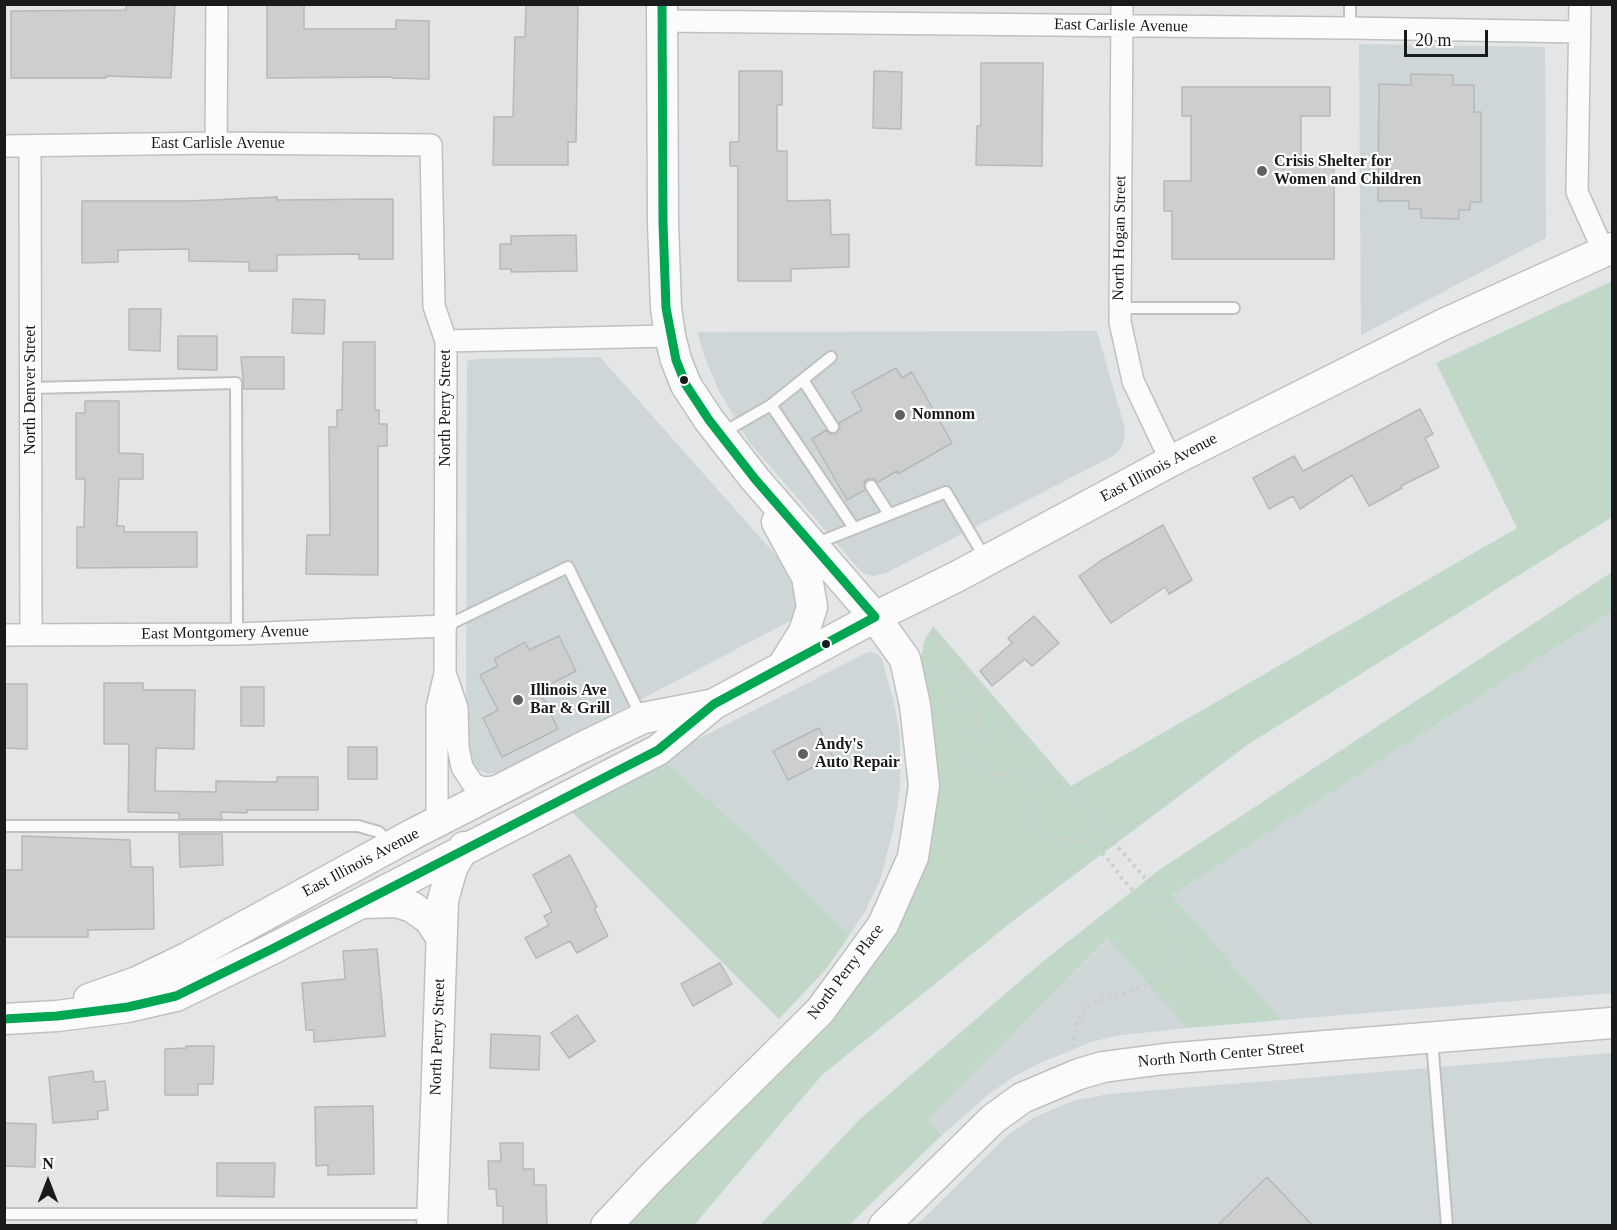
<!DOCTYPE html>
<style>
body{margin:0}
#map{position:relative;width:1617px;height:1230px;overflow:hidden;background:#e3e5e6;font-family:"Times New Roman",serif}
canvas{display:block}
.frame{position:absolute;inset:0;border:6px solid #191a1b;pointer-events:none}
.north{position:absolute;left:18px;top:1152px;width:60px;height:60px;-webkit-text-stroke:4px #fff;paint-order:stroke;rotate:0deg;font-size:16px;font-weight:700;line-height:24px;text-align:center;color:#191a1b}
.north::after{content:'';display:block;margin:auto;width:21px;height:27px;background:#191a1b;clip-path:polygon(50% 0,100% 100%,50% 72%,0 100%)}
.scale{position:absolute;left:1404px;top:30px;width:84px;height:27px;box-sizing:border-box;border:3px solid #191a1b;border-top:0;padding-left:8px;font-size:18px;line-height:21px;white-space:nowrap;color:#191a1b;-webkit-text-stroke:4px #fff;paint-order:stroke}
</style>
<div id="map">
<canvas width="1617" height="1230"></canvas>
<div class="frame"></div>
<div class="north">N</div>
<div class="scale">20 m</div>
</div>
<script>
const ctx = document.querySelector('canvas').getContext('2d');
ctx.lineJoin = 'round';
function fill(path, color) {
  ctx.fillStyle = color;
  ctx.fill(path, 'evenodd');
}
function poly(rows) {
  const path = new Path2D();
  for (const r of rows) {
    path.moveTo(r[0], r[1]);
    for (let i = 2; i < r.length; i += 2) path.lineTo(r[i], r[i + 1]);
  }
  return path;
}
function stroke(path, color, width, dash) {
  ctx.strokeStyle = color;
  ctx.lineWidth = width;
  ctx.lineCap = dash ? 'butt' : 'round';
  ctx.setLineDash(dash || []);
  ctx.stroke(path);
}
function label(font, color, halo, rows, align = 'center') {
  ctx.font = font + ' "Times New Roman",serif';
  ctx.lineWidth = 4.5;
  ctx.setLineDash([]);
  ctx.textBaseline = 'middle';
  ctx.strokeStyle = halo;
  ctx.fillStyle = color;
  for (const [text, x, y, turn = 0] of rows) {
    ctx.save();
    ctx.translate(x, y);
    ctx.rotate((+turn || 0) * Math.PI / 180);
    ctx.textAlign = isNaN(turn) ? turn : align;
    if (halo) ctx.strokeText(text, 0, 0);
    ctx.fillText(text, 0, 0);
    ctx.restore();
  }
}
fill(poly([
 [1359,44,1545,47,1546,238,1361,335],
 [1097,331,1125,429,1124,440,1120,450,1111,457,886,573,873,576,863,573,857,567,749,442,718,389,705,358,697,332],
 [600,357,789,570,797,581,797,610,790,621,503,772,488,774,476,769,470,761,466,749,467,361,475,359],
 [1612,611,1612,993,1281,1020,1172,895],
 [871,652,877,654,882,659,895,707,900,737,900,787,894,827,880,880,865,911,849,936,745,832,661,758,866,653],
 [1109,938,1187,1028,1115,1036,1091,1042,1040,1063,1013,1077,989,1094,942,1135,926,1120],
 [1612,1053,1612,1225,916,1226,1008,1135,1033,1118,1073,1101,1109,1094]
]), '#ced6d8');
fill(poly([
 [1612,281,1612,517,1247,745,1014,920,822,1075,705,1212,695,1225,619,1226,906,901,923,687,921,659,924,641,933,626,1071,786,1517,528,1436,363],
 [1612,572,1612,611,1172,895,1281,1020,1187,1028,1108,938,927,1120,942,1135,849,1225,760,1225,859,1120,1041,963,1159,870],
 [661,758,745,832,849,936,827,968,779,1019,567,807]
]), '#c1d8c9');
const building = poly([
 [126,4,175,4,171,78,106,76,106,78,11,78,11,11,126,10,126,4],
 [267,4,304,4,304,29,396,29,396,20,429,21,429,79,392,78,392,77,267,78,267,4],
 [526,4,578,4,576,142,568,142,568,165,493,165,494,117,513,117,515,37,525,37,526,4],
 [981,63,1043,63,1042,166,976,165,977,126,981,126,981,63],
 [739,71,782,71,782,105,777,105,777,151,787,151,787,201,830,200,831,235,849,234,849,267,791,269,791,281,738,281,738,166,730,166,730,142,738,142,739,139,739,71],
 [874,71,902,72,901,129,873,128,874,71],
 [1411,74,1453,75,1453,85,1474,85,1474,112,1481,112,1481,202,1470,202,1470,210,1459,210,1459,219,1421,218,1421,209,1409,209,1409,201,1378,201,1379,84,1411,85,1411,74],
 [1182,87,1330,87,1330,116,1301,116,1301,162,1334,162,1334,259,1172,259,1172,211,1164,211,1164,181,1191,181,1191,116,1182,116,1182,87],
 [277,197,277,200,393,199,393,259,359,259,359,254,277,255,277,271,249,271,249,262,189,261,189,249,118,250,118,262,82,263,82,201,189,201,277,197],
 [576,235,577,271,511,272,511,269,500,269,500,244,511,244,511,236,576,235],
 [293,299,325,300,324,334,292,333,293,299],
 [129,309,161,309,160,351,129,350,129,309],
 [178,336,217,336,217,370,178,369,178,336],
 [343,342,375,342,375,410,379,410,379,424,387,424,387,446,378,446,378,575,306,574,307,535,330,535,329,427,337,427,337,410,342,410,343,342],
 [241,357,284,357,284,389,244,389,241,357],
 [896,368,902,378,912,372,952,443,898,474,897,471,878,482,874,479,867,479,864,483,865,490,847,500,812,439,826,430,830,434,837,433,840,427,839,423,862,410,852,392,896,368],
 [85,401,119,401,119,453,143,454,143,479,119,479,117,526,124,526,124,532,197,532,197,567,77,568,77,527,84,527,85,479,76,479,76,413,85,413,85,401],
 [1420,409,1433,434,1425,438,1439,467,1401,486,1402,488,1369,506,1352,475,1300,509,1293,496,1269,509,1253,478,1294,456,1303,471,1420,409],
 [1163,525,1192,580,1169,594,1165,587,1111,623,1079,576,1102,560,1163,525],
 [1034,616,1059,643,1032,666,1025,659,992,686,980,671,1012,643,1008,638,1034,616],
 [559,636,576,671,539,690,558,729,502,757,483,718,498,710,480,675,498,666,494,659,525,642,529,650,559,636],
 [104,683,143,683,143,690,195,690,194,749,156,748,155,791,216,792,216,781,277,782,277,777,318,777,318,810,247,810,247,813,221,812,222,819,179,819,179,813,128,812,129,744,104,744,104,683],
 [4,684,27,684,27,749,4,748,4,684],
 [241,687,264,687,264,726,241,726,241,687],
 [819,728,833,757,788,780,773,751,819,728],
 [348,747,377,747,377,779,348,779,348,747],
 [179,834,222,834,223,865,180,867,179,834],
 [22,836,130,840,131,867,153,867,154,929,88,930,88,937,4,937,4,870,22,870,22,836],
 [570,855,597,907,594,908,608,936,577,953,570,941,536,958,525,938,549,925,544,916,552,912,533,875,570,855],
 [377,949,385,1036,314,1042,314,1030,306,1030,302,983,345,979,343,951,377,949],
 [720,963,732,984,693,1006,681,984,720,963],
 [577,1015,595,1041,569,1058,551,1033,577,1015],
 [491,1034,540,1036,539,1070,490,1068,491,1034],
 [186,1046,214,1046,213,1084,198,1084,198,1095,165,1095,165,1049,186,1048,186,1046],
 [93,1071,94,1082,105,1081,108,1110,98,1111,98,1119,53,1123,49,1077,93,1071],
 [373,1106,374,1174,328,1175,328,1165,316,1166,315,1107,373,1106],
 [4,1123,36,1124,35,1167,4,1166,4,1123],
 [500,1143,523,1143,523,1169,534,1169,534,1185,546,1185,547,1226,503,1226,503,1206,497,1206,496,1189,489,1189,488,1161,501,1161,500,1143],
 [217,1163,275,1163,274,1197,217,1196,217,1163],
 [1267,1177,1313,1226,1217,1226,1267,1177]
]);
fill(building, '#cdcecf');
stroke(building, '#b7b9b9', 1.5);
const lane = poly([
 [1350,4,1350,28],
 [1120,308,1234,308],
 [831,357,771,405,854,528],
 [803,380,833,427],
 [31,388,236,383,237,634],
 [722,433,771,405],
 [871,486,889,514],
 [815,544,946,492,985,558],
 [446,626,568,567,641,716],
 [4,826,358,826,379,832,390,845],
 [1432,1040,1447,1226],
 [4,1214,430,1214]
]);
const street = poly([
 [1122,4,1120,322,1133,381,1171,461],
 [1580,4,1577,192,1604,252],
 [662,21,1350,28,1580,32],
 [216,143,217,4],
 [4,146,216,143,431,145,434,306,446,341,445,673,437,708,437,822],
 [30,146,31,635],
 [446,341,670,336],
 [4,635,237,634,446,626],
 [445,673,457,708,458,747,462,767,473,784,484,788,504,786]
]);
const secondary = poly([
 [777,522,807,577,812,607,804,632,783,666],
 [363,903,397,902,412,907,429,919,441,937],
 [89,999,137,982,187,958,413,834,579,749,643,718,710,705],
 [4,1019,57,1016,128,1007,176,996,272,949,658,750,714,704,875,617,956,577,1171,461,1444,324,1612,248],
 [432,1226,443,900,452,868,464,847],
 [606,1226,652,1177,820,1011,883,925,913,857,924,786,915,705,905,659,875,617,755,479,709,420,686,385,676,360,670,336,666,308,663,223,662,4],
 [884,1226,993,1119,1022,1098,1079,1074,1103,1067,1164,1059,1612,1023]
]);
stroke(lane, '#bfc1c1', 14);
stroke(street, '#bfc1c1', 24);
stroke(secondary, '#bfc1c1', 33);
stroke(poly([
 [931,633,1021,738,1139,871,1265,1021],
 [938,665,946,680,952,701,972,707,979,715,971,757,979,770,997,775,1022,771,1029,780,1032,799,1031,824,1042,834,1087,842,1105,855,1124,881,1180,939,1180,961,1168,973,1149,985,1089,1004,1077,1021,1073,1047]
]), '#cdcdcd', 4, [3, 4.5]);
stroke(lane, '#fbfbfb', 10);
stroke(street, '#fbfbfb', 21);
stroke(secondary, '#fbfbfb', 30);
stroke(poly([
 [4,1019,57,1016,128,1007,176,996,272,949,658,750,714,704,875,617,755,479,709,420,686,385,676,360,666,308,663,223,662,4]
]), '#00a651', 9);
for (const [x, y, r, color] of [
 [1262,171,6,"#606162"],
 [684,380,5,"#191a1b"],
 [900,415,6,"#606162"],
 [826,644,5,"#191a1b"],
 [518,700,6,"#606162"],
 [803,754,6,"#606162"]
]) {
  const dot = new Path2D();
  dot.arc(x, y, r, 0, 2 * Math.PI);
  ctx.fillStyle = color;
  ctx.fill(dot);
  stroke(dot, '#fff', 2);
}
label('16px', '#191a1b', '#fff', [
 ["East Carlisle Avenue",1121,26,1],
 ["East Carlisle Avenue",218,144],
 ["North Hogan Street",1120,238,-89],
 ["North Denver Street",31,390,-90],
 ["North Perry Street",446,408,-90],
 ["East Illinois Avenue",1159,468,-28],
 ["East Montgomery Avenue",225,633,-1],
 ["East Illinois Avenue",361,863,-28],
 ["North Perry Place",846,972,-53],
 ["North Perry Street",438,1037,-88],
 ["North North Center Street",1221,1055,-5]
]);
label('bold 16px', '#191a1b', '#fff', [
 ["Crisis Shelter for",1274,162],
 ["Women and Children",1274,180],
 ["Nomnom",912,415],
 ["Illinois Ave",530,691],
 ["Bar & Grill",530,709],
 ["Andy's",815,745],
 ["Auto Repair",815,763]
], 'left');
</script>
